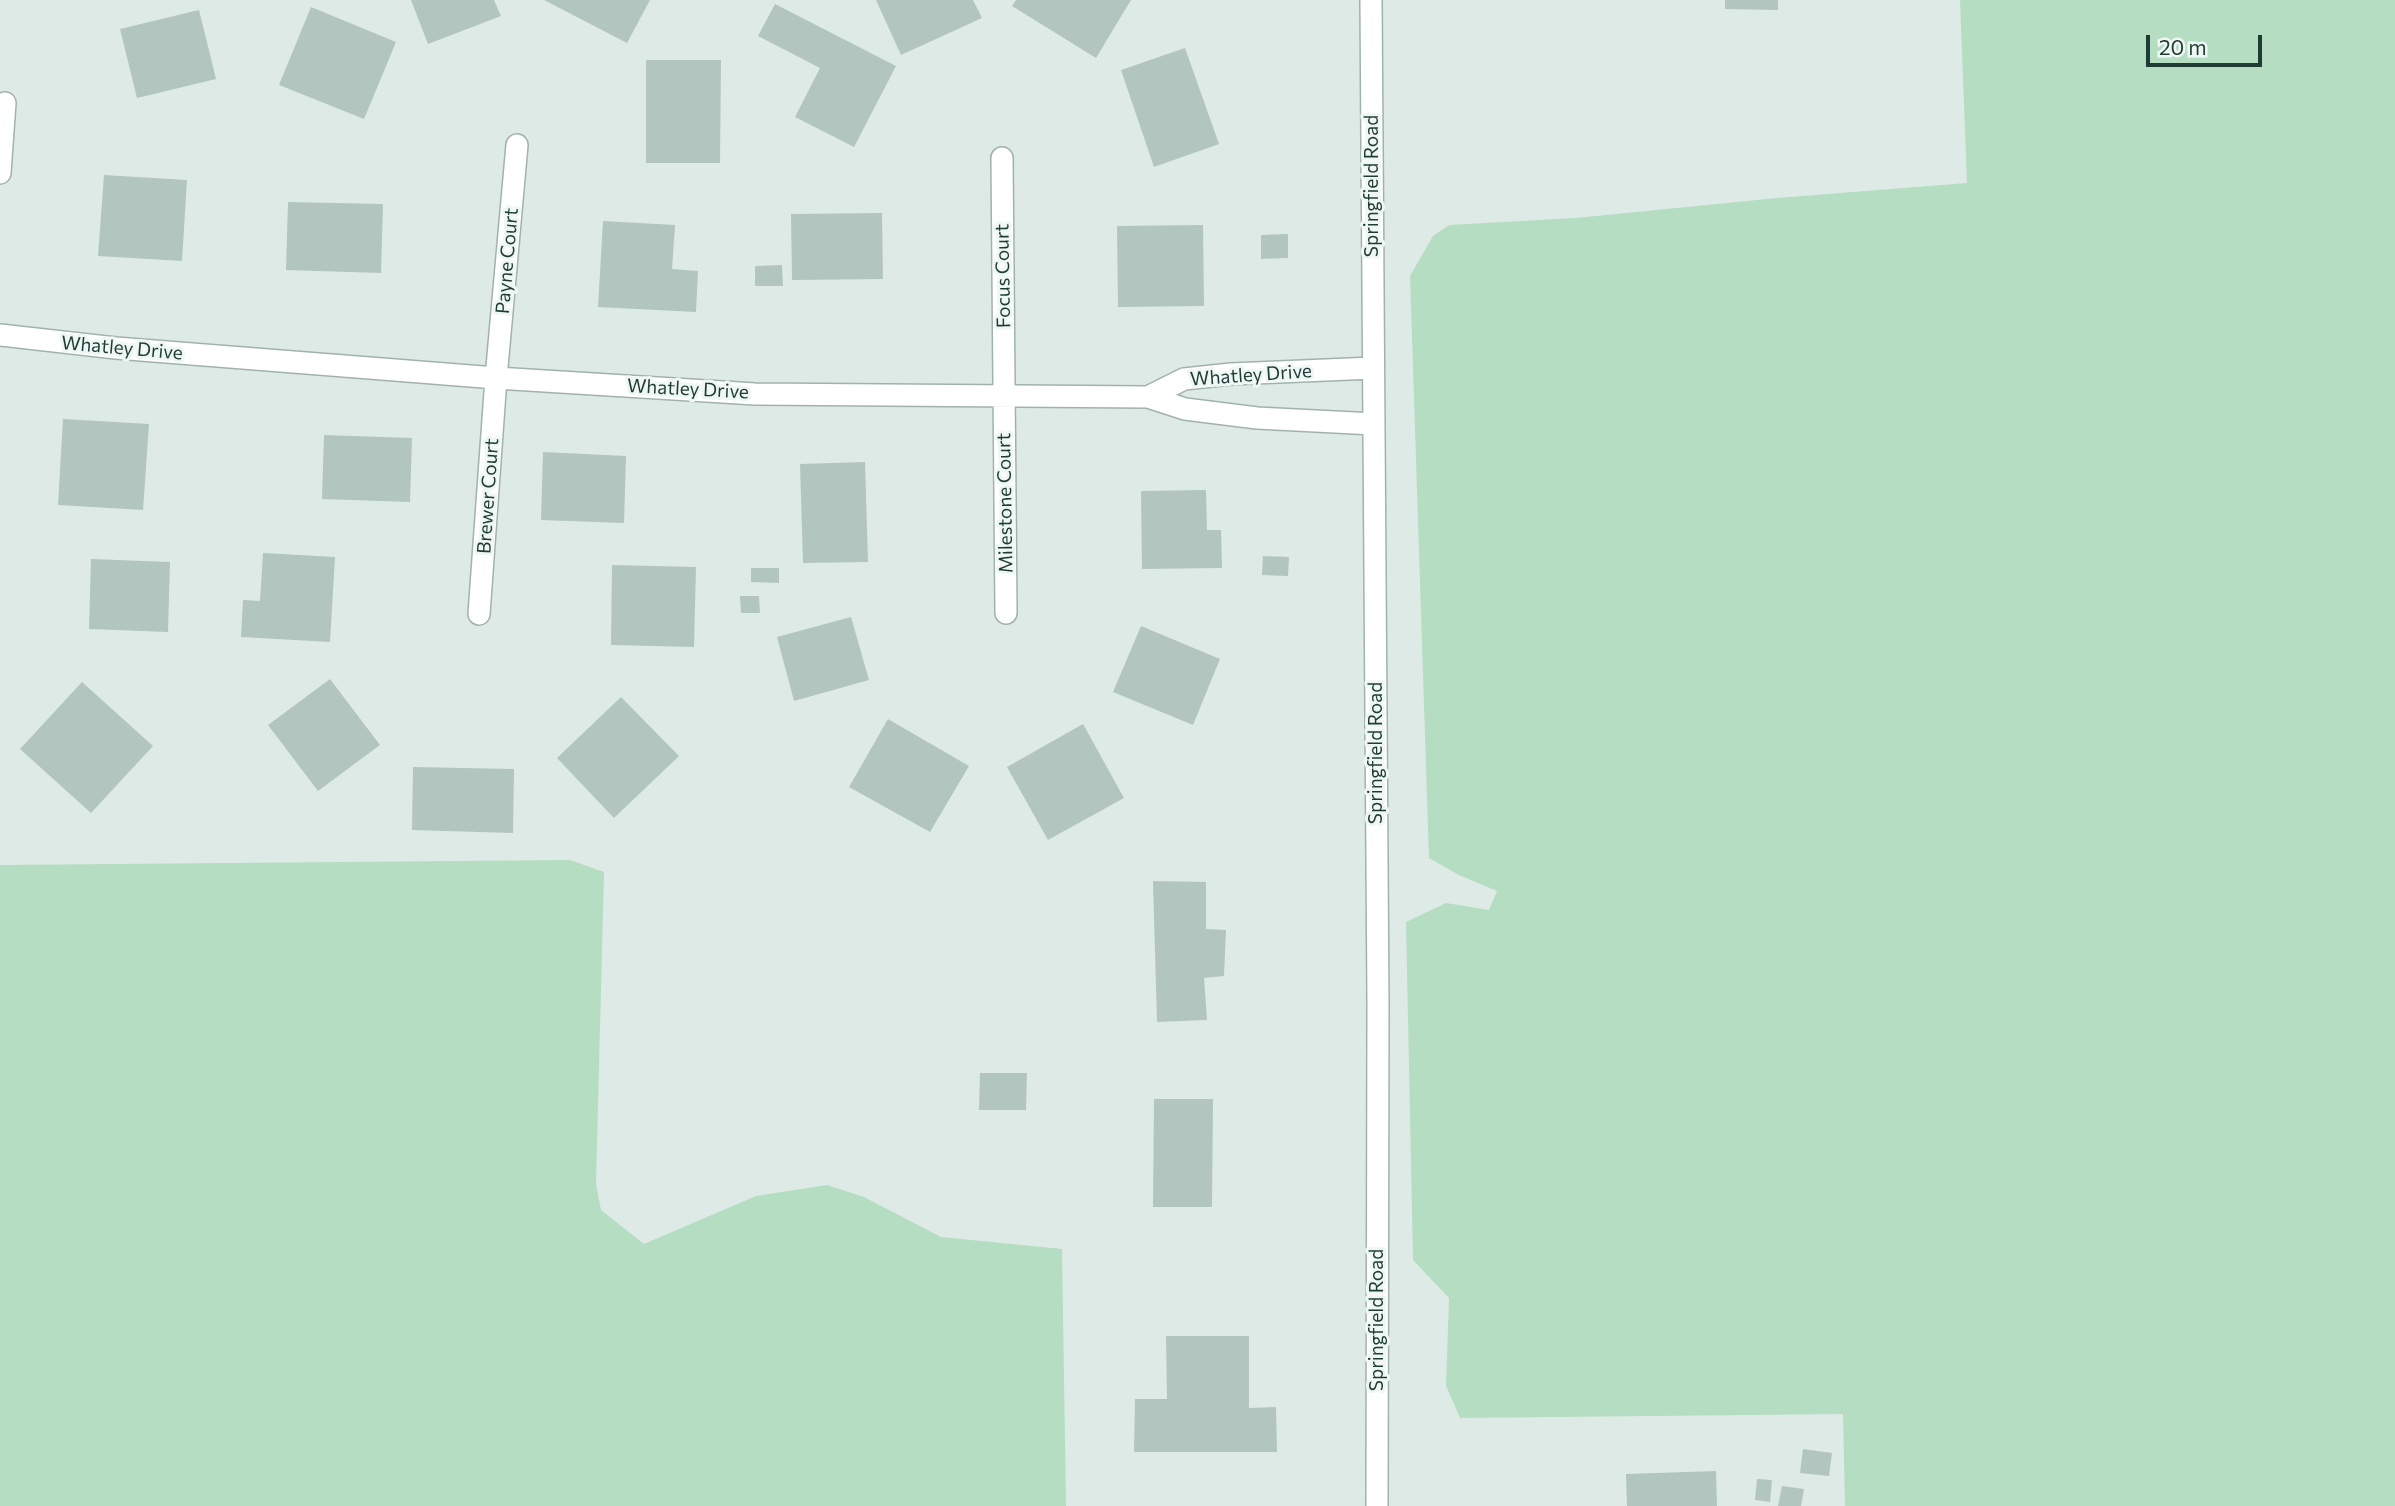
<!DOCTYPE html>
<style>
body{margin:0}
#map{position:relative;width:2395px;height:1506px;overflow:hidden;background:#deeae6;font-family:Commissioner,sans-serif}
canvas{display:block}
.scale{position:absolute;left:2146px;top:35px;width:116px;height:32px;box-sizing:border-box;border:4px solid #1f3b35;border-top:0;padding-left:9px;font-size:21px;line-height:24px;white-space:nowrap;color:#1f3b35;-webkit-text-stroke:5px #eef7f3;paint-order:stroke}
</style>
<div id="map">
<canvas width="2395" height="1506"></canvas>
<div class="scale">20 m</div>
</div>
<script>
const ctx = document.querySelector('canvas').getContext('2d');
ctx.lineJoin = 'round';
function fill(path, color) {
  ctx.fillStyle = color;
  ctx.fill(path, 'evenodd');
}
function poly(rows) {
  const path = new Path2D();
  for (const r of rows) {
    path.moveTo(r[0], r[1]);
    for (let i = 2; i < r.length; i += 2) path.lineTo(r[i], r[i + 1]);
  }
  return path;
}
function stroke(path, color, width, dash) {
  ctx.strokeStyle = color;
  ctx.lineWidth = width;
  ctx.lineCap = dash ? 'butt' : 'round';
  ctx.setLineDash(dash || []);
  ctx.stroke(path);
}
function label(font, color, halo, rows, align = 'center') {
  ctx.font = font + ' Commissioner,sans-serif';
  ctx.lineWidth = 6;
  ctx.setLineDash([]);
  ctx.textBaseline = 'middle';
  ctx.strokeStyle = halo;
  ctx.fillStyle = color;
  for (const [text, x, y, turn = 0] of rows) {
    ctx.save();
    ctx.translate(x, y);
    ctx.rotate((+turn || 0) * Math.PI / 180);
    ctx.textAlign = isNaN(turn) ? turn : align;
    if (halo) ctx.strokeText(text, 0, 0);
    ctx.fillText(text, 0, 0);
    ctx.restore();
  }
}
fill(poly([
 [1960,0,2395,0,2395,1506,1845,1506,1843,1414,1460,1418,1446,1386,1449,1298,1413,1260,1406,922,1446,903,1489,910,1497,891,1459,875,1429,858,1410,276,1433,236,1449,225,1576,218,1777,198,1967,183],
 [570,860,604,872,596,1184,601,1210,644,1244,756,1196,827,1185,864,1197,941,1237,1062,1249,1066,1506,0,1506,0,865]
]), '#b5ddc2');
fill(poly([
 [411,0,494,0,501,16,428,44],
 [544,0,650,0,627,43],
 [876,0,973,0,982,18,901,55],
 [1016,0,1131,0,1096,58,1012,6],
 [1725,0,1778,0,1778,10,1725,9],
 [775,4,896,66,854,147,795,117,820,68,758,36],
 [311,7,396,42,364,119,279,85],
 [199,10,216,79,137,98,120,29],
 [1185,48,1219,144,1154,167,1121,70],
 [646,60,721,60,720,163,646,163],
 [104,175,187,180,182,261,98,256],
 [288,202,383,204,381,273,286,270],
 [882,213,883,279,792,280,791,214],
 [603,221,675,225,672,269,698,271,696,312,598,307],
 [1203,225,1204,306,1118,307,1117,226],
 [1288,234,1288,258,1261,259,1261,235],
 [782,265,783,286,755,286,755,266],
 [63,419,149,424,143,510,58,505],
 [324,435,412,438,410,502,322,499],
 [543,452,626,456,624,523,541,520],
 [865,462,868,562,803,563,800,464],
 [1206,490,1207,530,1221,530,1222,568,1142,569,1141,491],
 [263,553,335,557,330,642,241,637,243,600,260,601],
 [1263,556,1289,557,1288,576,1262,575],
 [91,559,170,562,168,632,89,629],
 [612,565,696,567,694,647,611,645],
 [751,568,779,568,779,583,751,582],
 [740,596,759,596,760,613,741,613],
 [851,617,869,680,794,701,777,637],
 [1141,626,1220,659,1193,725,1113,692],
 [330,679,380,745,318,791,268,725],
 [82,682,153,746,91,813,20,749],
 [621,697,679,756,614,818,557,758],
 [888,719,969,766,930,832,849,787],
 [1083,724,1124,798,1048,840,1007,767],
 [413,767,514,769,513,833,412,830],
 [1153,881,1206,882,1206,929,1226,930,1224,976,1204,978,1207,1020,1157,1022],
 [980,1073,1027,1073,1026,1110,979,1110],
 [1154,1099,1213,1099,1212,1207,1153,1207],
 [1166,1336,1249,1336,1249,1408,1276,1407,1277,1452,1134,1452,1135,1399,1167,1399],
 [1803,1449,1832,1453,1829,1476,1800,1473],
 [1716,1471,1717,1506,1627,1506,1626,1474],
 [1757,1479,1772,1480,1770,1502,1755,1500],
 [1782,1486,1804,1489,1801,1506,1778,1506]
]), '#b3c5bf');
const minor = poly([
 [1371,0,1378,1003,1377,1506],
 [1002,158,1006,613],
 [0,173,5,103],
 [0,335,116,348,496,378,755,394,1148,397,1184,379,1231,374,1373,368],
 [1148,397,1185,409,1257,418,1374,424],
 [479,614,496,378,517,145]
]);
stroke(minor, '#a1b2ad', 24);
stroke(minor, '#fff', 21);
label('19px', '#1f3b35', '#eef7f3', [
 ["Springfield Road",1372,186,-90],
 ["Payne Court",507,261,-85],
 ["Focus Court",1003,276,-91],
 ["Whatley Drive",122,348,5],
 ["Whatley Drive",1251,375,-4],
 ["Whatley Drive",688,389,3],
 ["Brewer Court",488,496,-86],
 ["Milestone Court",1005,503,-91],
 ["Springfield Road",1376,753,-90],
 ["Springfield Road",1377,1320,-90]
]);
</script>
